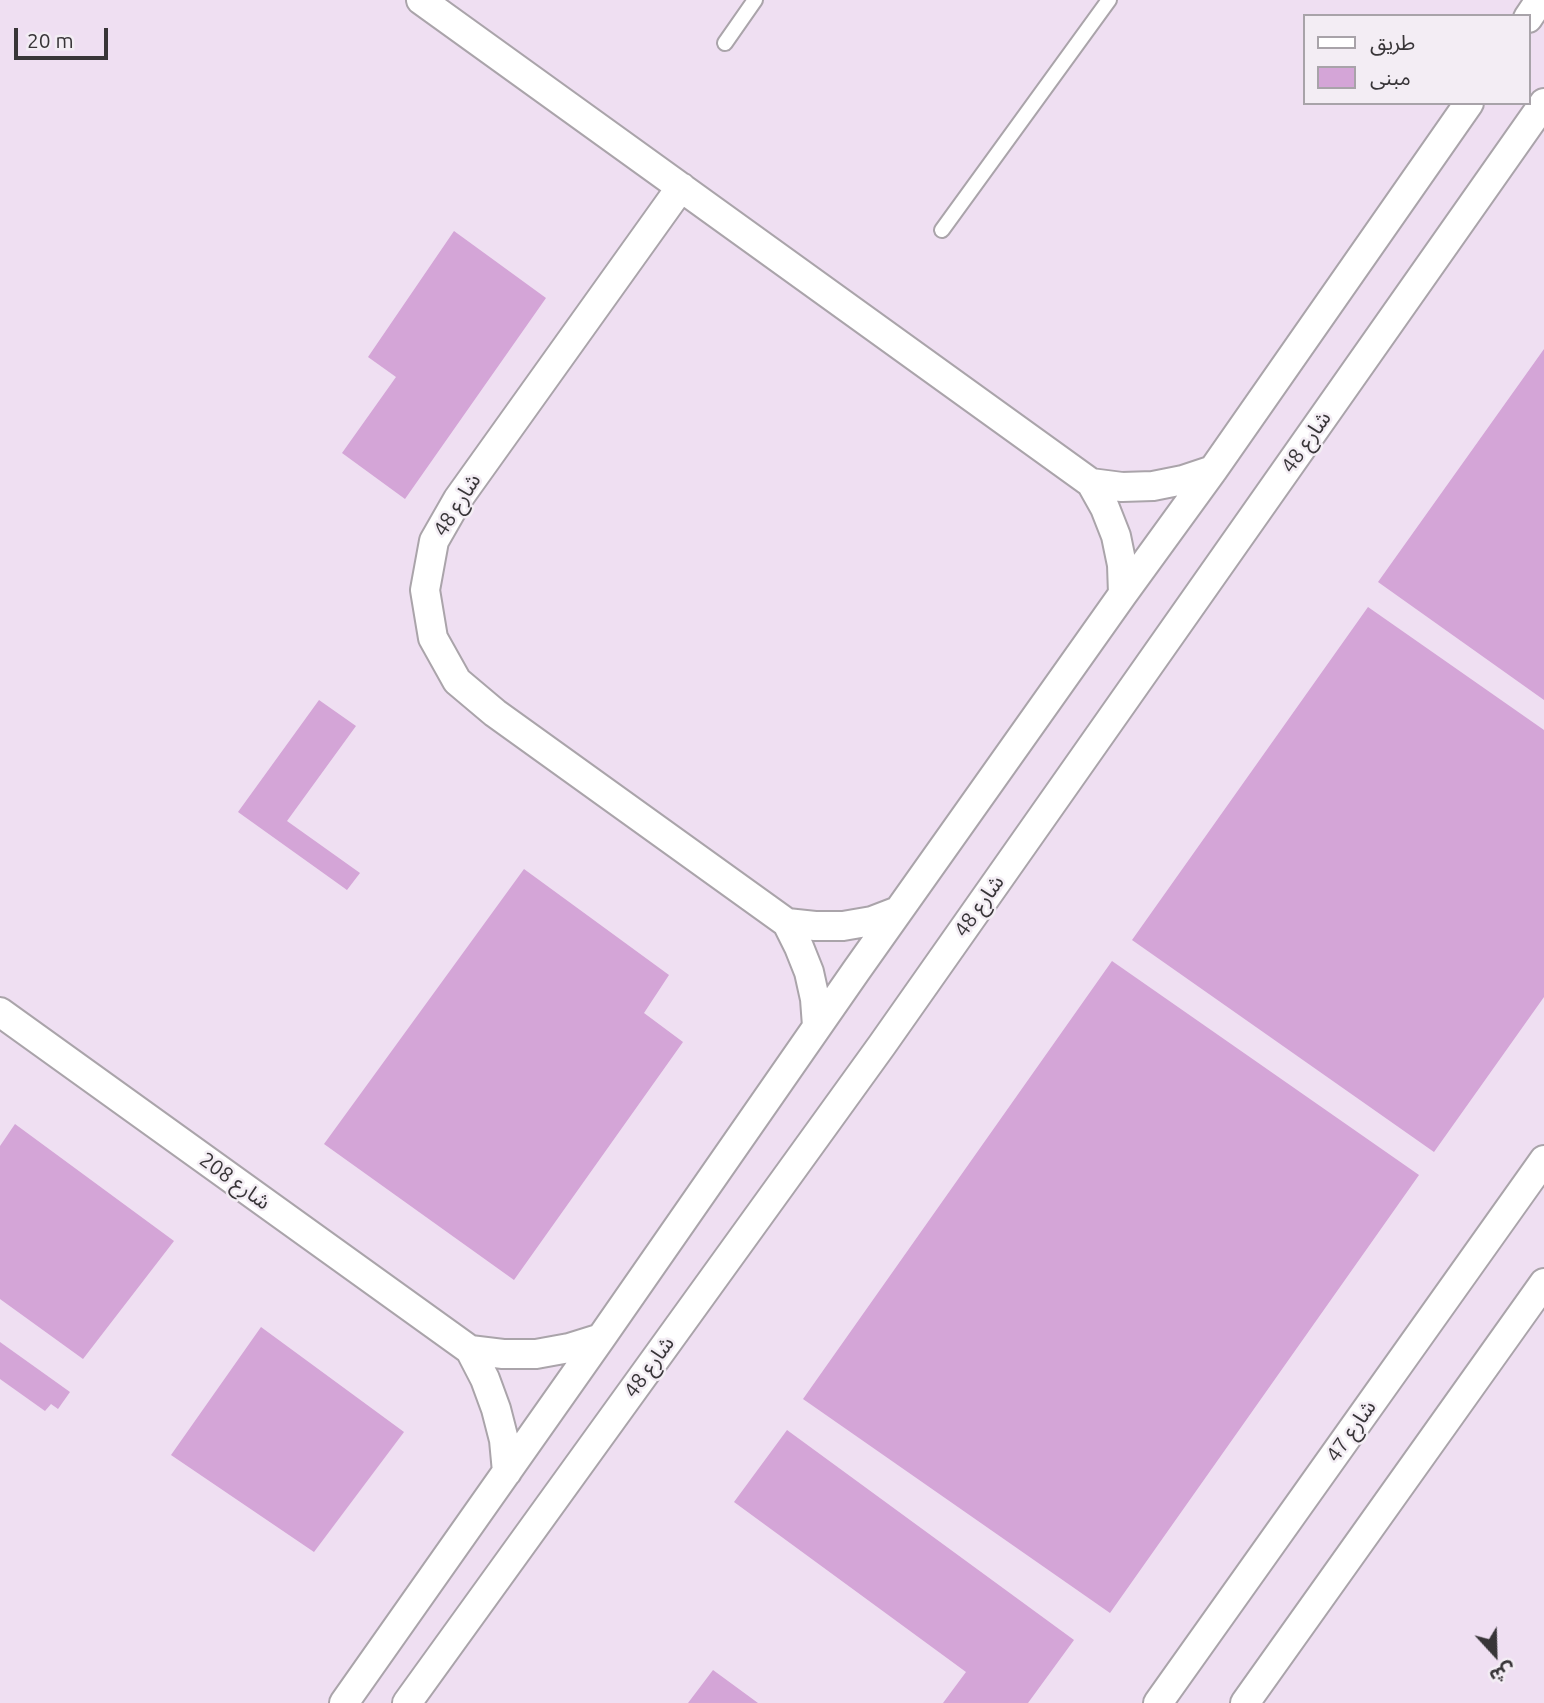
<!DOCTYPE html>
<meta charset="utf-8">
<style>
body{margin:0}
#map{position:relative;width:1544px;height:1703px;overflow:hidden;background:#f3edf4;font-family:Ubuntu,"Noto Sans Arabic",sans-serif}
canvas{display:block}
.legend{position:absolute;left:1303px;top:14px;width:228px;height:91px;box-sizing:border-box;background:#f3edf4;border:2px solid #a8a3a9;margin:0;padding:9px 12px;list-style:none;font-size:21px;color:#383538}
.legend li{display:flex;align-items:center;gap:14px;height:35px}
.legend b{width:35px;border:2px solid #a8a3a9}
.north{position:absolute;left:1460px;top:1619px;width:70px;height:70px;-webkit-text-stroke:5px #f3edf4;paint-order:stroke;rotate:158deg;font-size:19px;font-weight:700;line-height:28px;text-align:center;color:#383538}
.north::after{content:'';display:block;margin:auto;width:24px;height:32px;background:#383538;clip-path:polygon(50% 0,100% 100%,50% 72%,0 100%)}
.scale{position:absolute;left:14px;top:28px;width:94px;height:32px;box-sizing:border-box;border:4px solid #383538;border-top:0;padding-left:9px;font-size:21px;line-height:24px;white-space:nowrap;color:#383538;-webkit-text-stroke:5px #f3edf4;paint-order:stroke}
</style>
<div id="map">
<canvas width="1544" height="1703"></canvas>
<ul class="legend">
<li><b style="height:9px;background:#fff"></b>طريق</li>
<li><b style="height:19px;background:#d4a5d7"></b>مبنى</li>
</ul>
<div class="north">ش</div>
<div class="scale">20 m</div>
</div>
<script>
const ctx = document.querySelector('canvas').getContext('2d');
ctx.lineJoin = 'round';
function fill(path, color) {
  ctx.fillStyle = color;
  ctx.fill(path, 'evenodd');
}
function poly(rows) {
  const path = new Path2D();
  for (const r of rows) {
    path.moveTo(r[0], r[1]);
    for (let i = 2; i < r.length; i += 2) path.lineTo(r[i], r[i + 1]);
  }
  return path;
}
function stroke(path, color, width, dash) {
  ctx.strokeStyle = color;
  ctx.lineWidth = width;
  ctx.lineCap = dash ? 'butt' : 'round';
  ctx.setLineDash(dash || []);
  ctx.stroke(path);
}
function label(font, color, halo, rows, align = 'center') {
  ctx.font = font + ' Ubuntu,"Noto Sans Arabic",sans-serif';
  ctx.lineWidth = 5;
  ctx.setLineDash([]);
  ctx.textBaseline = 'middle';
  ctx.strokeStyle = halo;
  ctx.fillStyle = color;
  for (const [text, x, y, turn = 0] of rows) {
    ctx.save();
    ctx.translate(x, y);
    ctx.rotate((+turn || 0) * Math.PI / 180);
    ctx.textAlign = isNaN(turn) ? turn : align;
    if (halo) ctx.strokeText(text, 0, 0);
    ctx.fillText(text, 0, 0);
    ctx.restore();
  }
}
fill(poly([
 [0,0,1544,0,1544,1703,0,1703],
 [1304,16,1528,16,1528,103,1304,103]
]), '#efdff2');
fill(poly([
 [454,231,546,298,405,499,342,453,396,377,368,357],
 [1544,349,1544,700,1378,582],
 [1368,607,1544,730,1544,997,1434,1152,1132,940],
 [319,700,356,726,287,821,360,873,347,890,238,812],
 [524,869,669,975,644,1013,683,1042,514,1280,324,1144],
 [1112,961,1419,1175,1110,1613,803,1399],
 [15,1124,174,1241,83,1359,0,1299,0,1146],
 [261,1327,404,1432,314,1552,171,1455],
 [0,1342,70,1392,58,1409,51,1404,45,1411,0,1379],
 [787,1430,1074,1640,1028,1703,943,1703,966,1672,734,1502],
 [713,1670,758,1703,688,1703]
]), '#d4a5d7');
const lane = poly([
 [725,43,755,0],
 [942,230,1109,0]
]);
const street = poly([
 [421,0,1091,483,1105,508,1116,536,1122,565,1123,594],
 [1528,18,1540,0],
 [681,187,458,499,434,541,425,590,433,638,457,681,495,713,787,923,799,947,809,972,815,999,817,1026],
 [1091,483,1122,487,1153,486,1183,480,1213,470],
 [787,923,815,926,843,926,872,921,898,911],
 [0,1012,470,1350,485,1379,496,1409,504,1440,507,1472],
 [470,1350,503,1354,536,1354,569,1348,601,1338],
 [344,1703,601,1338,856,971,1123,594,1213,470,1469,103],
 [407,1703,882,1045,1544,103],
 [1158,1703,1544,1160],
 [1245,1703,1544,1283]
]);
stroke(lane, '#aaa4aa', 18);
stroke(street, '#aaa4aa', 32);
stroke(lane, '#fff', 14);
stroke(street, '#fff', 28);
label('21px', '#383538', '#f3edf4', [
 ["شارع 48",1306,442,-55],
 ["شارع 48",457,505,-58],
 ["شارع 48",979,906,-55],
 ["شارع 208",235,1181,36],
 ["شارع 48",649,1367,-54],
 ["شارع 47",1351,1431,-55]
]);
</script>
